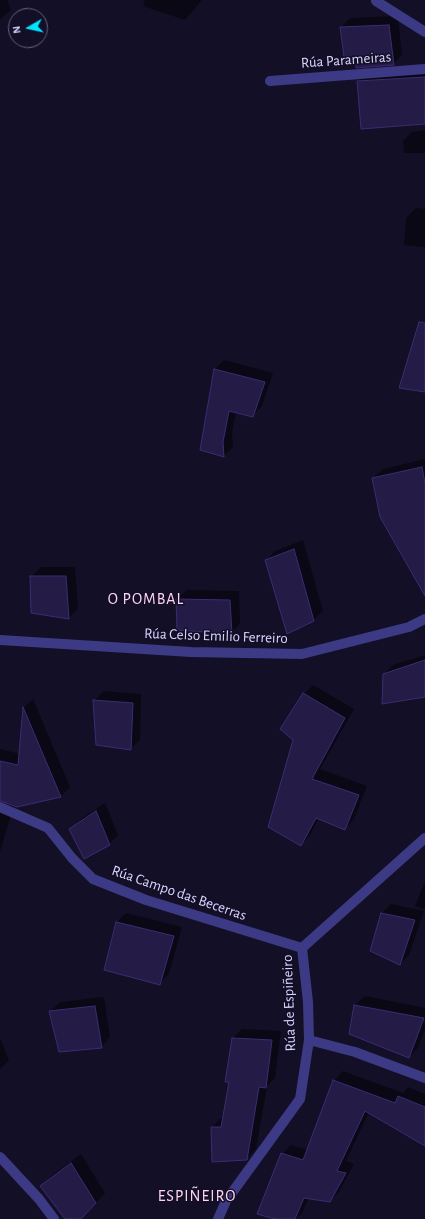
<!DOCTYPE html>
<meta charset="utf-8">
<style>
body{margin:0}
#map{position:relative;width:425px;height:1219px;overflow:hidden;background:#130f26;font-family:"Alegreya Sans",sans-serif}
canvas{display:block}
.north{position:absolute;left:8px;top:8px;width:40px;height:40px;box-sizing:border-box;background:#130f26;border:1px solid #625e7d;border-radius:50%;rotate:261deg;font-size:11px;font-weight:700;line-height:16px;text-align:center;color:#d9d4ff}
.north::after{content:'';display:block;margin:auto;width:14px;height:18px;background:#00e5ff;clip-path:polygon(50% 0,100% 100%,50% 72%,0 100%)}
</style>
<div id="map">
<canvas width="425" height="1219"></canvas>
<div class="north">N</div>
</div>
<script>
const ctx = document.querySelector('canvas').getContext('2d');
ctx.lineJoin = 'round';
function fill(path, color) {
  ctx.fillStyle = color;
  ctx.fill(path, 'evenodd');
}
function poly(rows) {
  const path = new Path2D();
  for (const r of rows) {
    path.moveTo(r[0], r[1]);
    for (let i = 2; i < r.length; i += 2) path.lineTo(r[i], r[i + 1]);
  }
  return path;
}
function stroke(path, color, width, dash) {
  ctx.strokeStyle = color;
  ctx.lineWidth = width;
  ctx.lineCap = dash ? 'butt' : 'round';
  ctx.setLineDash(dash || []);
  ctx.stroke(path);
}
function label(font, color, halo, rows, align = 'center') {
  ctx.font = font + ' "Alegreya Sans",sans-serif';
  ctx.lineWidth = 3;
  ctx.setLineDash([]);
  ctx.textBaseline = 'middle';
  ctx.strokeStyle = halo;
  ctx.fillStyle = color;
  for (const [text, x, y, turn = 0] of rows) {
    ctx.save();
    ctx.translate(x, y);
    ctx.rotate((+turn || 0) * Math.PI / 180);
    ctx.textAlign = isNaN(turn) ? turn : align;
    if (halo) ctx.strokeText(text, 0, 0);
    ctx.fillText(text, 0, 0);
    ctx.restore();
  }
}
fill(poly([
 [0,0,7,0,11,10,0,20],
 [145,0,202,0,185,20,143,6],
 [398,16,402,55,393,64,357,62,341,27,350,18],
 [425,69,425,123,358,81,368,72],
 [425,130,425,153,404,153,403,141,412,132],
 [416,208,425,209,425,247,404,245,406,218],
 [224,360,273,373,262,406,252,416,236,412,232,433,233,447,224,456,201,449,215,369],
 [425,459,425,589,373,478,383,469],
 [303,540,323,611,314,620,266,561,275,551],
 [41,567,75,567,78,609,69,618,31,577],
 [187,590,239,591,240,624,231,633,177,599],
 [425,655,425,696,384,675,393,665],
 [313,685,354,709,320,769,367,786,354,819,345,829,319,818,310,835,301,845,304,694],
 [104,691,141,694,140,740,130,749,94,701],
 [33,699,70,787,61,796,17,806,14,805,0,852,0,749,20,754,24,707],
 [105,803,118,835,109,844,71,830,80,820],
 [425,881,425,909,415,906],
 [391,904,424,911,409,955,400,964,382,913],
 [126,913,182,927,169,974,159,984,117,922],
 [365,996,425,1008,425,1029,418,1048,409,1057,350,1033,355,1005],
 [104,997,110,1037,101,1047,50,1012,60,1002],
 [242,1029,281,1031,275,1078,267,1086,256,1149,246,1159,213,1161,212,1127,221,1118,224,1118,230,1081,233,1038],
 [0,1038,9,1060,0,1069],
 [343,1071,403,1093,408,1087,425,1094,425,1145,369,1112,346,1161,354,1164,339,1192,330,1201,309,1197,302,1213,296,1219,280,1219,282,1154,291,1145,308,1150,334,1081],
 [81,1154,105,1193,81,1219,66,1219,41,1186,50,1177]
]), '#0007');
const building = poly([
 [389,25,394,65,356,68,356,63,345,64,340,27,389,25],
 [425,77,425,124,361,129,357,81,425,77],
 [419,322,425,323,425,392,399,388,419,322],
 [214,369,265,382,253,417,229,411,223,442,224,457,200,450,214,369],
 [422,467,425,483,425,596,380,517,372,478,422,467],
 [294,549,314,621,287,634,265,560,294,549],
 [30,576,66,576,69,619,31,613,30,576],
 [176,599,230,600,232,634,177,630,176,599],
 [425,660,425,697,382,704,383,674,425,660],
 [303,693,345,718,312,779,359,795,345,830,316,818,301,846,268,827,293,740,280,729,303,693],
 [93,700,133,703,131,750,96,745,93,700],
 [23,707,61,797,17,807,0,801,0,761,18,765,23,707],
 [96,811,110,845,84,859,69,829,96,811],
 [381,913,415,920,400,965,370,951,381,913],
 [116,922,174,936,160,985,104,970,116,922],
 [354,1005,424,1018,409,1058,349,1034,354,1005],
 [95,1006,102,1048,59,1052,49,1011,95,1006],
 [232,1038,272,1040,266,1088,259,1087,247,1160,212,1162,211,1127,221,1127,229,1082,225,1082,232,1038],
 [333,1080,395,1103,398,1096,425,1107,425,1146,365,1111,337,1171,346,1173,330,1202,304,1198,295,1219,275,1219,257,1214,281,1153,303,1160,333,1080],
 [71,1163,96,1203,81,1219,65,1219,40,1186,71,1163]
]);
fill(building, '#241b47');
stroke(building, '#3b2d73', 1);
stroke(poly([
 [376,1,425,32],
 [270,81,425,69],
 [0,640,191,652,302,654,409,627,425,619],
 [0,807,48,828,72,858,93,879,146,900,302,948],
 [302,948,425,838],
 [309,1040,355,1052,425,1078],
 [0,1157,39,1199,54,1219],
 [218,1219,226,1201,300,1099,309,1040,308,1002,302,948]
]), '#3d3a85', 10);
label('15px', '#d9d4ff', '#130f26', [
 ["Rúa Parameiras",346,60,-4],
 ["Rúa Celso Emilio Ferreiro",216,636,2],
 ["Rúa Campo das Becerras",179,893,19],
 ["Rúa de Espiñeiro",289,1003,-92]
]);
ctx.letterSpacing = '1px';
label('16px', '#ffd6f0', '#130f26', [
 ["O POMBAL",146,599],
 ["ESPIÑEIRO",197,1196]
]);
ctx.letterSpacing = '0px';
</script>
